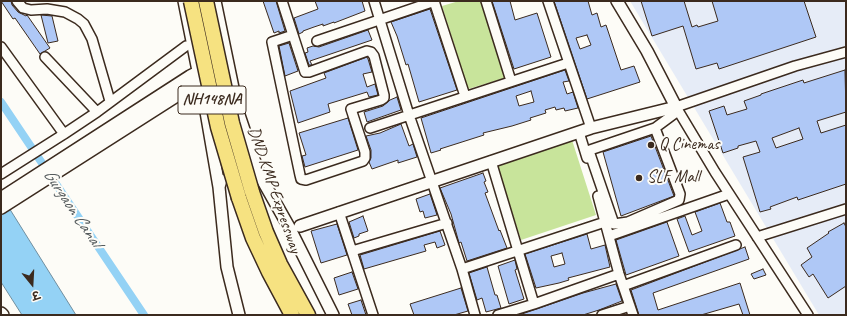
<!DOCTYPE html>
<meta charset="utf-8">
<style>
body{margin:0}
#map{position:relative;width:847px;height:316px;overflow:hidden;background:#fdfcf7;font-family:Caveat,"Playpen Sans Deva",sans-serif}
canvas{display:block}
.frame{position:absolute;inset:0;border:2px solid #3b2a1e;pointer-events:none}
.north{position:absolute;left:12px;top:264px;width:40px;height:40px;-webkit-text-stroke:3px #fdfcf7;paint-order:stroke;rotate:162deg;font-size:11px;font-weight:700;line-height:16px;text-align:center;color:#3b2a1e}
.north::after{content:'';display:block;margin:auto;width:14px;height:18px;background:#3b2a1e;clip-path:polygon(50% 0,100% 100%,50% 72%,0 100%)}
</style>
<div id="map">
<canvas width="847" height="316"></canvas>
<div class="frame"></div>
<div class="north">उ</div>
</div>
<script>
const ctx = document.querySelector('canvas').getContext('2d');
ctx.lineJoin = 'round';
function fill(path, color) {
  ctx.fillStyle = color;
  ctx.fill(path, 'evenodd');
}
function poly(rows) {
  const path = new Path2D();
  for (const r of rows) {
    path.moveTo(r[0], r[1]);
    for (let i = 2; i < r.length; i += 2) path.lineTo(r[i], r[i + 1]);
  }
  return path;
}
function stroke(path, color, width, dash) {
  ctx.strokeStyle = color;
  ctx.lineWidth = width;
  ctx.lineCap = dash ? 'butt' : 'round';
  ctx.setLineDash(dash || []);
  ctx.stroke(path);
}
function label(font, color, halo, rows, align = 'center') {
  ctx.font = font + ' Caveat,sans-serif';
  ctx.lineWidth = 4;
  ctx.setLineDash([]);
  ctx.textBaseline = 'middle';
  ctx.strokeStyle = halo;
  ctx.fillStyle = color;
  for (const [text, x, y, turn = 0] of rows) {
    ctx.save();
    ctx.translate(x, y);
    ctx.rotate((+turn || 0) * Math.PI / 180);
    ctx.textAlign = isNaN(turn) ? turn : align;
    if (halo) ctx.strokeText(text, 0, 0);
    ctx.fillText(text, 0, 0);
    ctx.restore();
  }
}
fill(poly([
 [630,1,846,1,846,315,819,315]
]), '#e6ecf7');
fill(poly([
 [459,1,481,1,505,78,468,89,442,6],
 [572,140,596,215,521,240,497,165]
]), '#c8e49b');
const water = poly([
 [1,195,76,315,22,315,1,282,1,195]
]);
fill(water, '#94d2f5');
stroke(water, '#708f9f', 1);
stroke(poly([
 [1,102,144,315]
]), '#94d2f5', 8);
const building = poly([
 [1,1,11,1,12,5,18,12,26,16,27,15,50,48,40,54,15,18,13,19,1,1],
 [263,1,276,1,285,31,279,33,279,31,274,33,263,1],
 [315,1,362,1,365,11,334,23,334,22,323,26,323,24,314,27,303,31,303,32,299,34,294,18,318,9,315,1],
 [492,1,510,1,515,20,537,13,551,57,514,69,492,1],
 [554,1,588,1,592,15,597,13,601,27,606,25,621,70,634,66,640,82,587,99,554,1],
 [587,35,591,45,580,49,576,38,587,35],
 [641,1,684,1,692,27,697,25,698,27,718,21,712,1,804,1,816,37,719,69,717,63,696,69,683,26,652,36,641,1],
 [430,9,457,90,419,102,408,64,406,65,397,36,391,22,430,9],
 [41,15,52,16,58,41,48,43,41,15],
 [368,30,372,40,310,61,312,65,309,65,305,53,308,52,307,48,313,46,319,47,368,30],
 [289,43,298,71,285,76,279,46,289,43],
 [367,57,368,59,372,72,363,74,367,87,375,84,378,95,369,97,367,92,328,104,330,112,298,123,290,91,326,78,324,73,367,57],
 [565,70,569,81,563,82,567,94,573,92,578,108,565,111,564,108,556,110,555,107,545,110,546,113,530,118,531,120,512,126,483,133,484,135,440,149,441,150,431,153,421,118,565,70],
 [531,91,534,102,519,106,516,96,531,91],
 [845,70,846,112,817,121,821,133,846,125,846,184,798,200,797,197,770,207,771,209,760,212,743,157,760,152,756,141,738,146,738,148,723,153,709,111,724,106,727,115,747,109,744,101,761,95,761,94,803,80,804,83,845,70],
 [799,128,803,139,776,148,772,138,799,128],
 [397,97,401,110,367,122,364,112,383,106,390,100,397,97],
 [348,118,358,150,305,167,302,156,306,155,299,133,348,118],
 [401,124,409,146,413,144,417,157,398,163,398,160,372,169,369,162,371,158,371,150,366,136,380,133,401,124],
 [651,136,674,196,621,216,603,152,651,136],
 [483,173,486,181,484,182,488,192,485,193,499,231,500,230,507,248,467,261,461,242,459,243,451,214,440,188,483,173],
 [430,194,437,215,425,218,423,211,420,212,416,199,430,194],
 [720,203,727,222,730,222,735,236,689,252,677,219,685,216,692,235,702,231,695,212,720,203],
 [363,216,368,231,359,234,359,236,354,238,349,222,363,216],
 [667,222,679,256,626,275,616,240,667,222],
 [844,223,846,227,846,286,828,298,813,274,809,277,801,265,812,257,807,248,829,233,828,232,844,223],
 [337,224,347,255,321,263,311,231,337,224],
 [440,231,445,245,437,248,435,242,424,245,426,251,364,269,360,255,440,231],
 [587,234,591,249,605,245,610,267,568,278,569,280,559,283,536,288,525,254,587,234],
 [562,253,565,264,554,267,551,256,562,253],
 [745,247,749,259,653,293,658,310,740,283,750,315,743,315,739,304,701,315,639,315,631,290,745,247],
 [515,260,517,269,515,270,524,299,509,304,498,266,515,260],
 [487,267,495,295,497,295,501,308,486,312,482,298,477,300,469,273,487,267],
 [763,269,766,275,754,279,751,274,763,269],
 [352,272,358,289,339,295,334,278,352,272],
 [616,284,622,301,599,310,583,315,519,315,583,293,616,284],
 [461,288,468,311,454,315,414,315,410,304,461,288],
 [361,300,366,315,352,315,348,304,361,300]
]);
fill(building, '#afc8f6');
stroke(building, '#3b2a1e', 1);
const minor = poly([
 [17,1,23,8,31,10,47,9,65,12,78,19,84,24,92,39,110,101],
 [282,1,305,72,309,72,367,51,371,52,374,56,384,95,384,98,381,100,351,109,365,152,365,158,363,161,306,180,301,179,300,175,272,42,293,35],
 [374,1,409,115,462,269,475,315],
 [434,1,465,96],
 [486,1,511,81],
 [548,1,591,128],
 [317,41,435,1],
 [1,47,64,134],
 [45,57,97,112],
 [370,128,568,63],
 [655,128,680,194,679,200,628,222,614,224,590,154,590,150,655,128,678,111],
 [579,132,587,158],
 [491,161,534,304],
 [1,174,64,134,97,112,186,46],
 [598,196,619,274,633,315],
 [339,212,373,315],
 [609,236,729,194],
 [757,237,846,209],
 [352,251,447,223],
 [462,269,605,222],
 [623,286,736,245],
 [498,315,534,304,619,274],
 [602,315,630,306],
 [808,315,715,172,676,107,795,66,846,52]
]);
const tertiary = poly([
 [184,1,205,106,219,187],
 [215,1,238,112,259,174,289,227,333,315],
 [221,180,219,187,227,267,239,315],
 [1,198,190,76,198,72,203,74],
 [1,208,200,81,203,74,210,71],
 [300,226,591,128,676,107,647,51,617,1],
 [1,313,3,315]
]);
const trunk = poly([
 [252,192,266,232,280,264,308,315],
 [239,198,253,238,269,272,292,315]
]);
stroke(minor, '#3b2a1e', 12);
stroke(tertiary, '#3b2a1e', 14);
stroke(trunk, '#3b2a1e', 17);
stroke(minor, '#fdfcf7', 9);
stroke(tertiary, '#fdfcf7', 11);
stroke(trunk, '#f6e281', 14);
const trunkBridge = poly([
 [191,1,218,127,239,198],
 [206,1,232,123,252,192]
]);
stroke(trunkBridge, '#3b2a1e', 17, []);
stroke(trunkBridge, '#f6e281', 14);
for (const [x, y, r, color] of [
 [651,145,4,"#3b2a1e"],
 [639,178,4,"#3b2a1e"]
]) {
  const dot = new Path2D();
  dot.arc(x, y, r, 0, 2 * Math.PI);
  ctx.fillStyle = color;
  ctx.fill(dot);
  stroke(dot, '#fdfcf7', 1.5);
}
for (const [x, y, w] of [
 [212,100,68]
]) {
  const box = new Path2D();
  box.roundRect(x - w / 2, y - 14, w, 28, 3);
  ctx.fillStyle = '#fdfcf7';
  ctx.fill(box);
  stroke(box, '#3b2a1e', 1);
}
label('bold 16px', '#3b2a1e', null, [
 ["NH148NA",212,100]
]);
label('17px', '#3b2a1e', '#fdfcf7', [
 ["Q Cinemas",659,145],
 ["SLF Mall",647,178]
], 'left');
label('17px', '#3b2a1e', '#fdfcf7', [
 ["DND KMP Expressway",274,190,71]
]);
label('italic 18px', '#565c5e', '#fdfcf7', [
 ["Gurgaon Canal",72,208,56]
]);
</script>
